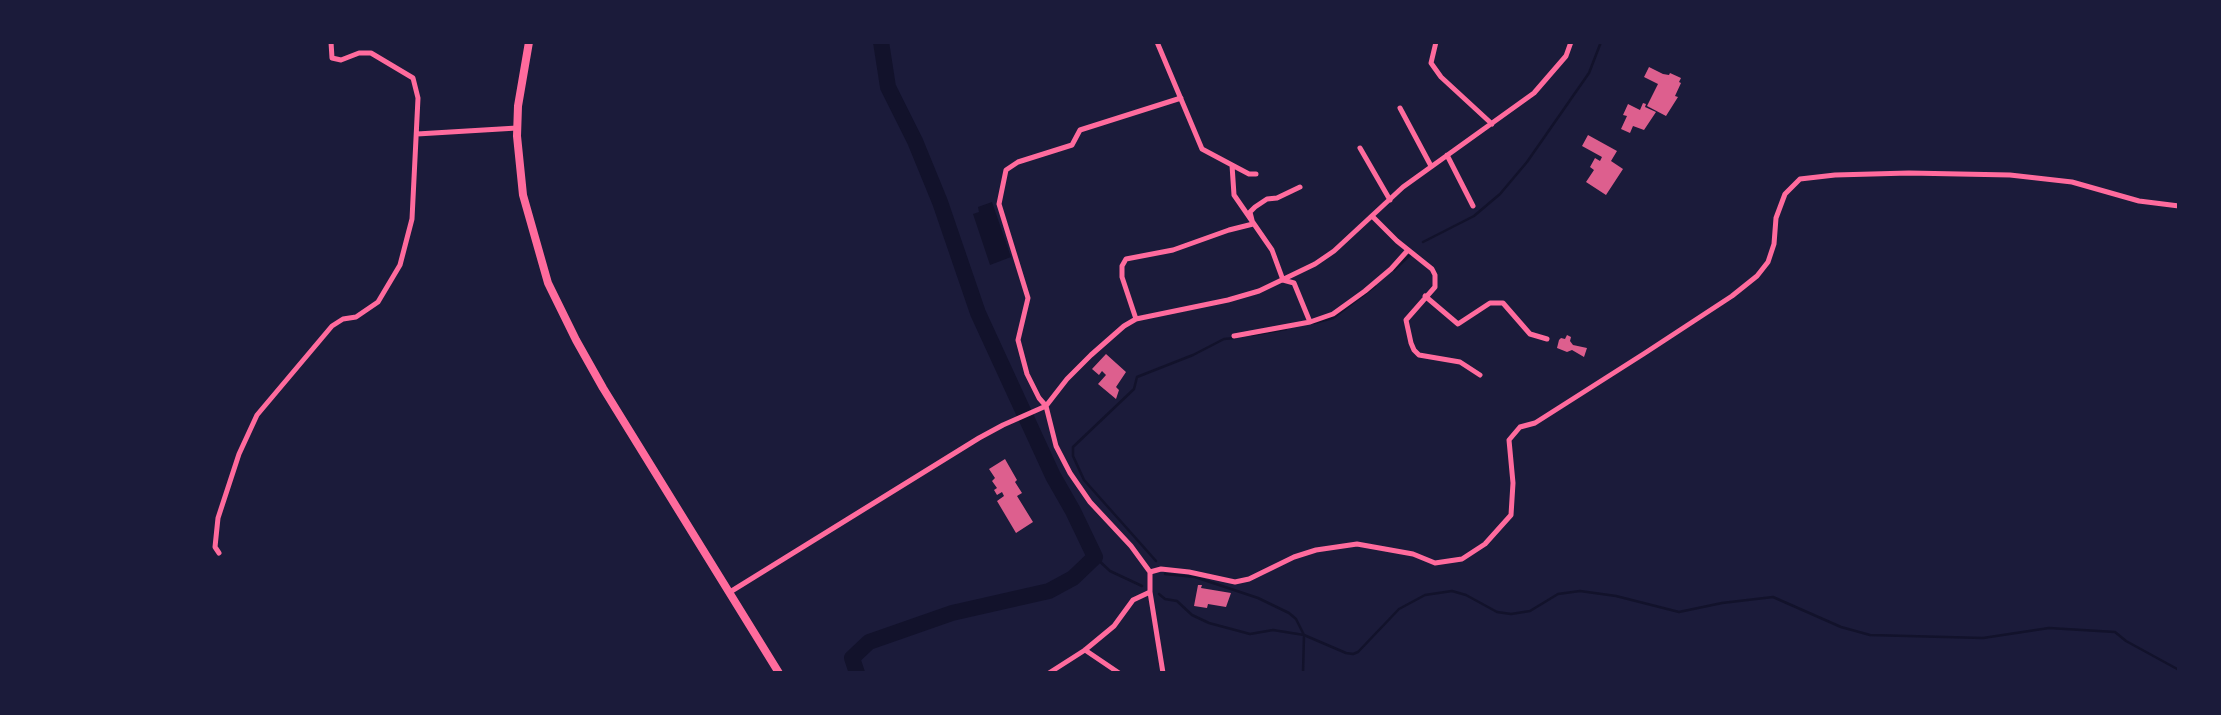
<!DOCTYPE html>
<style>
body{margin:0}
#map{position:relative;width:2221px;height:715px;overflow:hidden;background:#1b1b3a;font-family:"Open Sans",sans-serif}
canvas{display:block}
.frame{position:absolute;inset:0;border:44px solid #1b1b3a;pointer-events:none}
</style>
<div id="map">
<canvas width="2221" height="715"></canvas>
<div class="frame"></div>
</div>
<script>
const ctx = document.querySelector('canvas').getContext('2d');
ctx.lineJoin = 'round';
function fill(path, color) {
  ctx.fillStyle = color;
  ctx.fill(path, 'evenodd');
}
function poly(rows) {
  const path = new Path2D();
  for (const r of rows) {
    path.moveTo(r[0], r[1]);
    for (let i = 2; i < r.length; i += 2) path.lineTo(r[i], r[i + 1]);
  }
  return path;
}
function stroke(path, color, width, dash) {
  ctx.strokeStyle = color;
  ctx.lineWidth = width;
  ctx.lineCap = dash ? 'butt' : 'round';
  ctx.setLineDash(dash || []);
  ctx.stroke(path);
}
fill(poly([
 [992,202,1011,257,990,265,973,214,979,212,978,207]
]), '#12122b');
stroke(poly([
 [1423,242,1474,216,1500,194,1527,162,1589,73,1601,42],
 [1394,270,1410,255],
 [1314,323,1333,318,1375,286],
 [1252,335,1286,329],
 [1095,557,1110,571,1142,586],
 [1156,561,1084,480,1073,456,1073,447,1134,389,1137,377,1193,355,1224,339,1235,338],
 [1165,574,1195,577,1258,598,1289,613,1296,619,1304,635,1303,673],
 [1159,594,1165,599,1177,601,1192,615,1209,623,1250,634,1273,630,1304,635,1346,653,1353,654,1358,652,1399,609,1425,595,1452,591,1466,595,1497,612,1511,614,1530,611,1558,594,1580,591,1616,596,1679,612,1722,603,1773,597,1841,627,1870,635,1983,638,2049,628,2115,632,2126,641,2179,670]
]), '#12122b', 2.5);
stroke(poly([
 [857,673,852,658,869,642,952,613,1049,591,1073,578,1095,557,1073,511,1053,476,978,313,940,202,915,141,888,87,881,42]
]), '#12122b', 16);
fill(poly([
 [1649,67,1663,74,1669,75,1670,73,1681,78,1679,82,1681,83,1675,96,1678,97,1666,116,1647,106,1658,84,1644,77],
 [1643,103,1646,104,1645,107,1656,112,1644,130,1633,126,1630,133,1621,129,1627,116,1623,115,1628,104,1640,110],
 [1588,135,1617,151,1611,161,1623,169,1606,195,1586,182,1594,170,1590,167,1595,158,1600,161,1602,157,1582,146],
 [1567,335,1571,337,1570,341,1573,345,1587,348,1584,357,1572,350,1567,352,1557,348,1559,340,1561,338,1565,339],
 [1106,354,1126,372,1116,387,1119,390,1116,399,1098,384,1106,375,1102,371,1099,375,1092,369],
 [1005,459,1017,480,1015,482,1022,493,1017,496,1033,522,1016,533,997,501,1004,496,1002,492,997,495,994,490,997,488,992,481,995,478,989,469],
 [1198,585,1202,585,1201,588,1231,593,1226,607,1208,604,1207,608,1194,606]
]), '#dd5f8e');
stroke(poly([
 [1157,42,1202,149,1232,165,1234,195,1272,250,1283,280,1294,283,1310,322,1333,314,1365,291,1391,269,1408,250],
 [1436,42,1431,63,1441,77,1492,124],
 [1400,108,1431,166],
 [417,134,517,128],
 [1360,148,1390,200],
 [1447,155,1473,206],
 [1232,165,1249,174,1256,174],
 [1372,216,1397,241,1432,269,1435,275,1435,287,1406,320,1411,343,1414,350,1419,355,1460,362,1480,375],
 [1425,296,1458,324,1490,303,1503,303,1530,334,1547,339],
 [1136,319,1122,277,1122,266,1126,259,1173,250,1229,230,1253,224,1250,212,1255,207,1267,199,1277,198,1300,187],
 [1234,336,1310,322],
 [219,553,215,547,218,518,239,454,257,415,332,326,343,319,356,317,378,302,400,265,412,219,418,98,413,78,371,53,359,53,341,60,332,58,331,42],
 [1150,572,1161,569,1189,572,1235,582,1249,579,1294,557,1316,550,1357,544,1413,554,1435,563,1462,559,1485,544,1511,515,1513,483,1509,440,1520,427,1535,423,1645,353,1732,296,1757,276,1768,262,1774,244,1776,218,1785,194,1800,179,1835,175,1909,173,2010,175,2072,182,2139,201,2179,206],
 [730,592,979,438,1003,425,1046,406,1067,379,1091,355,1124,326,1136,319,1228,300,1259,291,1315,264,1334,251,1403,187,1534,93,1566,56,1571,42],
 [1085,650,1119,673],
 [1049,673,1085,650,1114,626,1133,600,1150,592],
 [1163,673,1150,592,1150,572,1131,546,1090,502,1070,473,1056,446,1046,406,1039,398,1027,374,1018,340,1028,298,999,204,1006,170,1018,162,1072,145,1080,130,1181,98]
]), '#ff6b9d', 5);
stroke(poly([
 [529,42,518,106,517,136,523,195,548,283,576,340,603,388,779,673]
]), '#ff6b9d', 8);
</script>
